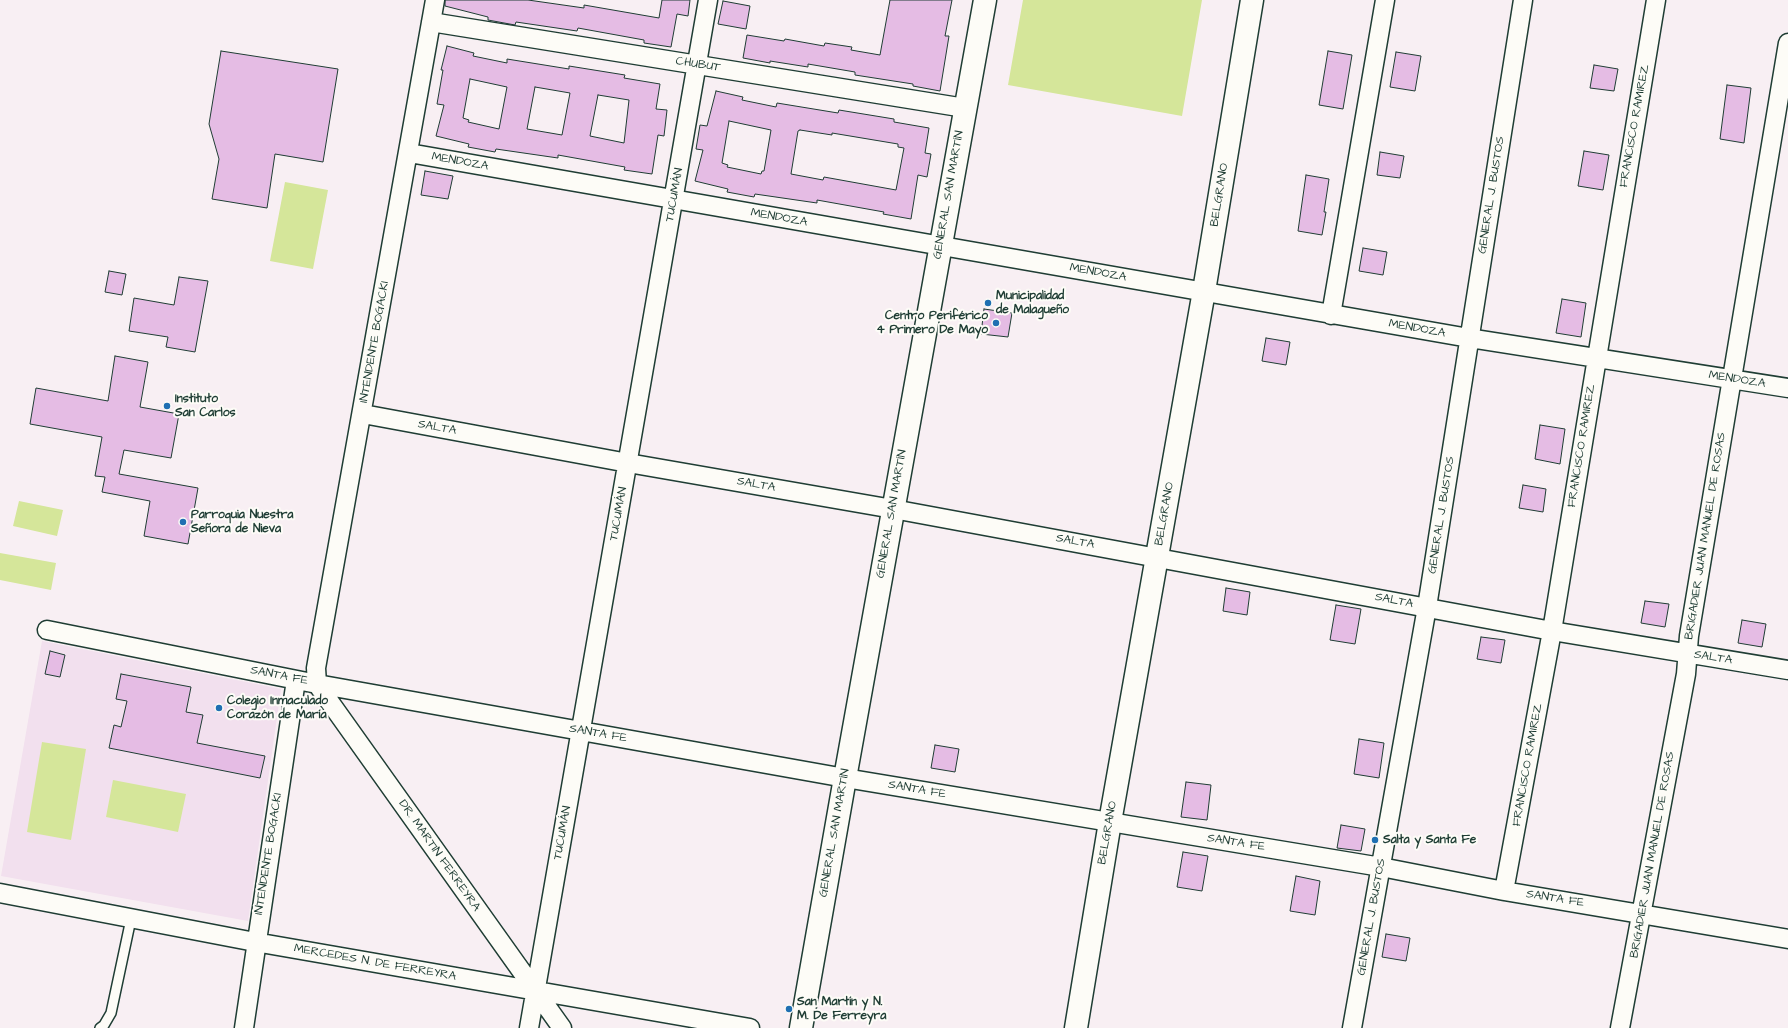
<!DOCTYPE html>
<meta charset="utf-8">
<style>
body{margin:0}
canvas{display:block;background:#f8eff3}
</style>
<canvas width="1788" height="1028"></canvas>
<script>
const ctx = document.querySelector('canvas').getContext('2d');
ctx.lineJoin = 'round';
function fill(path, color) {
  ctx.fillStyle = color;
  ctx.fill(path, 'evenodd');
}
function poly(rows) {
  const path = new Path2D();
  for (const r of rows) {
    path.moveTo(r[0], r[1]);
    for (let i = 2; i < r.length; i += 2) path.lineTo(r[i], r[i + 1]);
  }
  return path;
}
function stroke(path, color, width, dash) {
  ctx.strokeStyle = color;
  ctx.lineWidth = width;
  ctx.lineCap = dash ? 'butt' : 'round';
  ctx.setLineDash(dash || []);
  ctx.stroke(path);
}
function label(font, color, halo, rows, align = 'center') {
  ctx.font = font + ' "Architects Daughter",sans-serif';
  ctx.lineWidth = 4;
  ctx.setLineDash([]);
  ctx.textBaseline = 'middle';
  ctx.strokeStyle = halo;
  ctx.fillStyle = color;
  for (const [text, x, y, turn = 0] of rows) {
    ctx.save();
    ctx.translate(x, y);
    ctx.rotate((+turn || 0) * Math.PI / 180);
    ctx.textAlign = isNaN(turn) ? turn : align;
    if (halo) ctx.strokeText(text, 0, 0);
    ctx.fillText(text, 0, 0);
    ctx.restore();
  }
}
fill(poly([
 [42,641,281,689,248,921,1,876]
]), '#f2e0ee');
fill(poly([
 [1023,0,1202,0,1182,116,1008,85],
 [285,182,328,190,313,269,270,261],
 [19,501,63,510,57,536,13,526],
 [0,553,56,563,51,590,0,580],
 [42,742,86,749,71,840,27,832],
 [113,780,186,794,178,832,106,817]
]), '#d5e69a');
const building = poly([
 [445,0,528,0,584,8,584,5,659,18,662,0,690,0,688,16,677,14,671,47,644,43,644,40,578,28,577,31,516,22,515,25,488,20,488,17,445,6,445,0],
 [890,0,952,0,945,36,949,36,940,91,913,86,913,84,855,75,855,72,808,64,808,67,770,61,770,63,743,58,747,35,784,41,785,39,824,46,825,43,852,47,851,50,880,55,890,0],
 [723,1,750,6,746,29,718,24,723,1],
 [447,46,474,53,473,56,507,63,507,59,569,69,569,66,625,75,624,78,660,84,656,109,667,110,664,136,658,135,652,174,624,170,625,167,558,155,558,158,496,149,495,152,468,147,469,144,436,136,444,105,437,104,443,70,441,70,447,46],
 [470,79,507,87,499,129,468,122,469,120,463,118,470,79],
 [535,87,570,93,562,135,527,129,535,87],
 [598,95,629,100,624,143,590,136,598,95],
 [221,51,338,69,323,162,275,154,267,208,212,199,219,159,209,124,221,51],
 [1328,51,1352,55,1343,109,1319,105,1328,51],
 [1396,52,1421,56,1415,91,1390,87,1396,52],
 [1594,65,1618,69,1614,91,1590,88,1594,65],
 [1727,85,1751,88,1744,143,1720,139,1727,85],
 [716,91,743,97,742,100,776,107,777,103,838,113,839,110,894,119,894,122,929,128,925,153,931,154,927,177,918,175,911,219,883,214,884,212,817,200,817,203,755,194,754,197,727,192,728,189,695,181,703,150,696,149,700,125,707,126,716,91],
 [729,121,771,130,764,171,762,171,761,174,727,167,728,165,722,163,729,121],
 [800,130,832,135,832,133,898,144,898,147,904,148,896,190,824,177,823,180,791,174,798,131,800,130],
 [1584,151,1609,155,1603,190,1578,186,1584,151],
 [1380,152,1404,156,1400,178,1377,175,1380,152],
 [425,171,453,176,448,199,421,195,425,171],
 [1306,175,1329,179,1324,212,1326,212,1322,235,1298,231,1306,175],
 [1363,248,1387,252,1383,275,1359,271,1363,248],
 [109,271,126,274,122,295,105,292,109,271],
 [179,277,208,281,195,352,166,347,168,337,129,331,134,298,174,305,179,277],
 [1562,299,1586,303,1581,337,1556,333,1562,299],
 [984,309,1012,313,1008,337,981,334,984,309],
 [1266,338,1290,342,1286,365,1262,361,1266,338],
 [115,356,148,362,140,407,179,414,171,458,124,450,119,474,198,488,188,544,144,536,150,501,102,492,105,477,95,476,102,437,30,424,36,388,108,401,115,356],
 [1540,425,1565,429,1560,464,1535,459,1540,425],
 [1523,485,1546,489,1543,512,1519,508,1523,485],
 [1226,588,1250,592,1247,615,1223,611,1226,588],
 [1645,601,1669,604,1665,627,1641,623,1645,601],
 [1336,605,1361,609,1355,644,1330,640,1336,605],
 [1742,620,1766,624,1762,647,1738,643,1742,620],
 [1481,637,1505,640,1501,663,1477,659,1481,637],
 [50,651,65,655,60,677,45,674,50,651],
 [121,674,191,687,186,712,203,715,197,743,265,756,260,778,109,748,114,725,121,727,127,701,116,699,121,674],
 [1359,739,1384,743,1379,778,1354,774,1359,739],
 [935,745,959,749,955,772,931,768,935,745],
 [1186,782,1211,785,1207,820,1181,817,1186,782],
 [1341,825,1365,829,1361,851,1337,848,1341,825],
 [1183,852,1208,856,1202,891,1177,887,1183,852],
 [1296,876,1320,881,1315,915,1290,911,1296,876],
 [1386,934,1410,938,1406,961,1382,957,1386,934]
]);
fill(building, '#e5bce4');
stroke(building, '#1f3d34', 1);
const lane = poly([
 [100,1028,104,1025,111,1013,131,919]
]);
const street = poly([
 [435,0,316,668,317,684,562,1028],
 [431,22,965,108],
 [409,153,1469,338,1788,388],
 [1331,315,1385,0],
 [363,414,628,463,893,509,1552,631,1788,670],
 [47,630,317,684,845,778,1381,867,1504,891,1788,939],
 [1504,891,1552,631,1656,0],
 [0,893,255,942,750,1028],
 [244,1028,296,680],
 [529,1028,708,0],
 [1352,1028,1427,607,1523,0],
 [1620,1028,1686,674,1689,636,1788,43]
]);
const secondary = poly([
 [801,1028,845,778,985,0],
 [1076,1028,1110,822,1204,291,1252,0]
]);
stroke(lane, '#1f3d34', 12);
stroke(street, '#1f3d34', 21);
stroke(secondary, '#1f3d34', 25);
stroke(lane, '#fdfcf7', 9);
stroke(street, '#fdfcf7', 18);
stroke(secondary, '#fdfcf7', 22);
for (const [x, y, r, color] of [
 [988,303,4,"#1f6fb2"],
 [996,323,4,"#1f6fb2"],
 [167,406,4,"#1f6fb2"],
 [183,522,4,"#1f6fb2"],
 [219,708,4,"#1f6fb2"],
 [1375,840,4,"#1f6fb2"],
 [789,1009,4,"#1f6fb2"]
]) {
  const dot = new Path2D();
  dot.arc(x, y, r, 0, 2 * Math.PI);
  ctx.fillStyle = color;
  ctx.fill(dot);
  stroke(dot, '#fdfcf7', 1.5);
}
label('12px', '#1f3d34', '#fdfcf7', [
 ["CHUBUT",698,65,9],
 ["FRANCISCO RAMIREZ",1635,126,-80],
 ["MENDOZA",460,162,10],
 ["TUCUMÁN",675,195,-80],
 ["GENERAL SAN MARTÍN",949,195,-80],
 ["BELGRANO",1220,195,-81],
 ["GENERAL J. BUSTOS",1492,195,-81],
 ["MENDOZA",779,218,10],
 ["MENDOZA",1098,273,10],
 ["MENDOZA",1417,329,10],
 ["INTENDENTE BOGACKI",375,342,-80],
 ["MENDOZA",1737,380,9],
 ["SALTA",437,428,10],
 ["FRANCISCO RAMIREZ",1582,446,-81],
 ["SALTA",756,485,10],
 ["TUCUMÁN",619,514,-80],
 ["GENERAL SAN MARTÍN",892,514,-80],
 ["BELGRANO",1165,514,-80],
 ["GENERAL J. BUSTOS",1442,515,-81],
 ["BRIGADIER JUAN MANUEL DE ROSAS",1706,536,-81],
 ["SALTA",1075,542,10],
 ["SALTA",1394,601,11],
 ["SALTA",1713,658,9],
 ["SANTA FE",279,676,11],
 ["SANTA FE",598,734,10],
 ["FRANCISCO RAMIREZ",1528,765,-80],
 ["SANTA FE",917,790,10],
 ["TUCUMÁN",563,833,-80],
 ["GENERAL SAN MARTÍN",835,833,-80],
 ["BELGRANO",1108,833,-80],
 ["SANTA FE",1236,843,9],
 ["INTENDENTE BOGACKI",269,854,-81],
 ["BRIGADIER JUAN MANUEL DE ROSAS",1653,855,-80],
 ["DR. MARTIN FERREYRA",439,856,55],
 ["SANTA FE",1555,899,9],
 ["GENERAL J. BUSTOS",1372,917,-80],
 ["MERCEDES N. DE FERREYRA",375,963,10]
]);
label('bold 12px', '#1f3d34', '#fdfcf7', [
 ["Municipalidad",996,296],
 ["de Malagueño",996,310],
 ["Centro Periférico",988,316,"right"],
 ["4 Primero De Mayo",988,330,"right"],
 ["Instituto",175,399],
 ["San Carlos",175,413],
 ["Parroquia Nuestra",191,515],
 ["Señora de Nieva",191,529],
 ["Colegio Inmaculado",227,701],
 ["Corazón de María",227,715],
 ["Salta y Santa Fe",1383,840],
 ["San Martín y N.",797,1002],
 ["M. De Ferreyra",797,1016]
], 'left');
</script>
